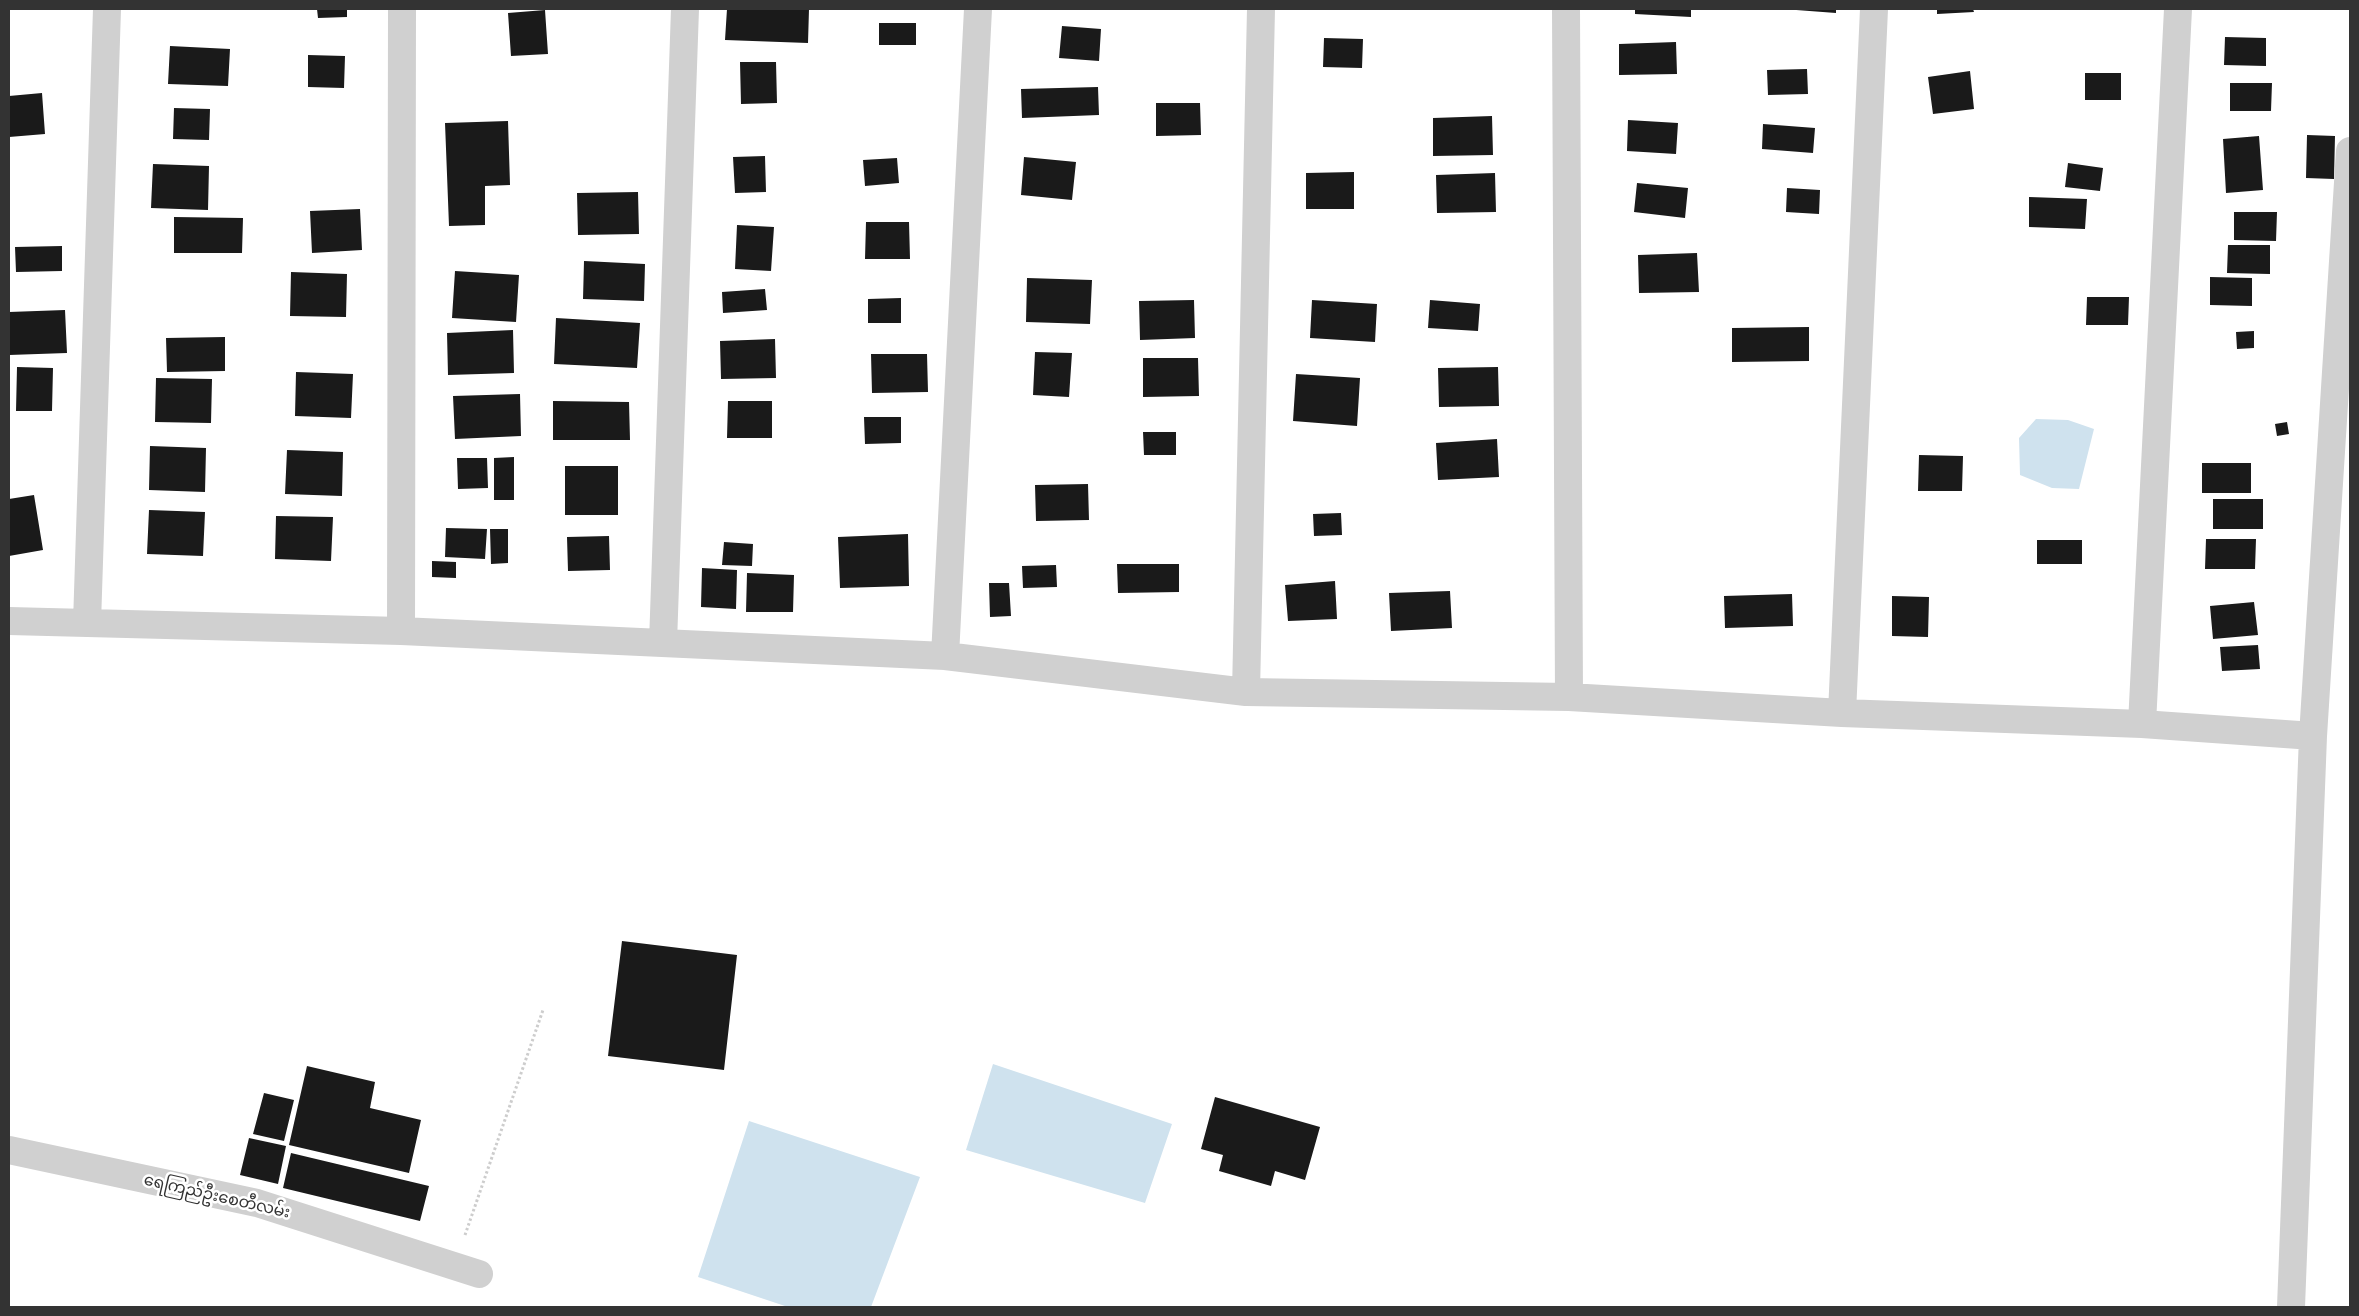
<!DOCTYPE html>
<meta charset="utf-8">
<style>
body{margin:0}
#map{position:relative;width:2359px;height:1316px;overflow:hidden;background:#fff;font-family:Lato,sans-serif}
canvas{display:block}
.frame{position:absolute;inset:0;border:10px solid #333;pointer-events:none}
</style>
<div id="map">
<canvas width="2359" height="1316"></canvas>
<div class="frame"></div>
</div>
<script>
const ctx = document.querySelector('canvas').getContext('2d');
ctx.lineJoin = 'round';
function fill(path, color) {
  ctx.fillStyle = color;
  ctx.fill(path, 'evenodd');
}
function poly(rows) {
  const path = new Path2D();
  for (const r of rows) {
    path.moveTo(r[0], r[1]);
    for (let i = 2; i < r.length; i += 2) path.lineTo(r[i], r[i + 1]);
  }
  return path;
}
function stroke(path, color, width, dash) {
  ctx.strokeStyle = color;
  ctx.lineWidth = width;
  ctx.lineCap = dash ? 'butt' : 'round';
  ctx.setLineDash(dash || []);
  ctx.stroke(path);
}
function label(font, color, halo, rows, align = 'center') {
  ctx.font = font + ' Lato,"Noto Sans Myanmar",sans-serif';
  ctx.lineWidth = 5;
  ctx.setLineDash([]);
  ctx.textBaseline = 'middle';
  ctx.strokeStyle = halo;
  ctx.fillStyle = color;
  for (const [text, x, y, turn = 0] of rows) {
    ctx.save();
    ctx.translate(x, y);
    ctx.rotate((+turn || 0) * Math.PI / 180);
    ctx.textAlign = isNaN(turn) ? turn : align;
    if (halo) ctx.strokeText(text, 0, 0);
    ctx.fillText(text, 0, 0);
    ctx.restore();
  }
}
fill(poly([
 [2036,419,2068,420,2094,429,2079,489,2052,488,2020,475,2019,438],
 [993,1064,1172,1124,1145,1203,966,1150],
 [749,1121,920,1177,871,1307,788,1307,698,1277]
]), '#cfe2ee');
fill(poly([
 [317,9,347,9,347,17,318,18],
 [727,9,809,9,808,43,725,40],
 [1635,9,1691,9,1691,17,1635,14],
 [1783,9,1836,9,1836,13],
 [1937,9,1973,9,1974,12,1937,14],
 [545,10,548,54,511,56,508,13],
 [879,23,916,23,916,45,879,45],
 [1062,26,1101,29,1099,61,1059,58],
 [2225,37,2266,38,2266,66,2224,65],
 [1324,38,1363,39,1362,68,1323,67],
 [1676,42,1677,74,1619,75,1619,44],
 [170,46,230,49,228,86,168,84],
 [308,55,345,56,344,88,308,87],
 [740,62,776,62,777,103,741,104],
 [1807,69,1808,94,1768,95,1767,70],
 [1970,71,1974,109,1933,114,1928,77],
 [2085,73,2121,73,2121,100,2085,100],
 [2230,83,2272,83,2271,111,2230,111],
 [1098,87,1099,115,1022,118,1021,89],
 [42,93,45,134,9,137,9,96],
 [1156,103,1200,103,1201,135,1156,136],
 [174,108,210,109,209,140,173,139],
 [1492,116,1493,155,1433,156,1433,118],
 [1628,120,1678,123,1676,154,1627,151],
 [508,121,510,185,485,186,485,225,449,226,445,123],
 [1763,124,1815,128,1813,153,1762,149],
 [2307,135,2335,136,2334,179,2306,178],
 [2259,136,2263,190,2226,193,2223,139],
 [765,156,766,192,735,193,733,157],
 [1024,157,1076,162,1072,200,1021,195],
 [897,158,899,183,865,186,863,160],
 [2068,163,2103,168,2100,191,2065,187],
 [153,164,209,166,208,210,151,208],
 [1354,172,1354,209,1306,209,1306,173],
 [1495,173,1496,212,1437,213,1436,175],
 [1637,183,1688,188,1685,218,1634,212],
 [1787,188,1820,190,1819,214,1786,212],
 [638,192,639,234,578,235,577,193],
 [2029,197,2087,199,2085,229,2029,227],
 [360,209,362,250,312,253,310,211],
 [2234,212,2277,212,2276,241,2234,240],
 [174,217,243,218,242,253,174,253],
 [866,222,909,222,910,259,865,259],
 [737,225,774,227,771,271,735,269],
 [2228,245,2270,245,2270,274,2227,273],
 [62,246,62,271,16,272,15,247],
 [1697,253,1699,292,1639,293,1638,255],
 [584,261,645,264,644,301,583,299],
 [455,271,519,275,516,322,452,318],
 [291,272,347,274,346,317,290,316],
 [2210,277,2252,278,2252,306,2210,305],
 [1027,278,1092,280,1090,324,1026,322],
 [765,289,767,310,723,313,722,292],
 [2087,297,2129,297,2128,325,2086,325],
 [901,298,901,323,868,323,868,299],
 [1194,300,1195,338,1140,340,1139,301],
 [1312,300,1377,304,1375,342,1310,338],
 [1430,300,1480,304,1478,331,1428,328],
 [65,310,67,353,9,355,9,312],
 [556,318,640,323,637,368,554,364],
 [1809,327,1809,361,1732,362,1732,328],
 [513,330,514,373,448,375,447,333],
 [2254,331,2254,348,2237,349,2236,332],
 [225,337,225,371,167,372,166,338],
 [775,339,776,378,721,379,720,341],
 [1035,352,1072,353,1069,397,1033,395],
 [871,354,927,354,928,392,872,393],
 [1143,358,1198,358,1199,396,1143,397],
 [17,367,53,368,52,411,16,411],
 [1498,367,1499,406,1439,407,1438,368],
 [296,372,353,374,351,418,295,416],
 [1296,374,1360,378,1357,426,1293,421],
 [156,378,212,379,211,423,155,422],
 [520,394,521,436,455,439,453,396],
 [553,401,629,402,630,440,553,440],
 [728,401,772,401,772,438,727,438],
 [864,417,901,417,901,443,865,444],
 [2287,422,2289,434,2277,436,2275,424],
 [1143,432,1176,432,1176,455,1144,455],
 [1497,439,1499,477,1438,480,1436,443],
 [150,446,206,448,205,492,149,490],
 [287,450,343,452,342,496,285,494],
 [1919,455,1963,456,1962,491,1918,491],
 [514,457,514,500,494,500,494,458],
 [457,458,487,458,488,488,458,489],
 [2202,463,2251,463,2251,493,2202,493],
 [565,466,618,466,618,515,565,515],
 [1088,484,1089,520,1036,521,1035,485],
 [34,495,43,550,9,556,9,499],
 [2213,499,2263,499,2263,529,2213,529],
 [149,510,205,512,203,556,147,554],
 [1341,513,1342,535,1314,536,1313,514],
 [276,516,333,517,331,561,275,559],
 [446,528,487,529,485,559,445,557],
 [490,529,508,529,508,563,491,564],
 [908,534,909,586,840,588,838,537],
 [609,536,610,570,568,571,567,537],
 [2206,539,2256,539,2255,569,2205,569],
 [2037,540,2082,540,2082,564,2037,564],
 [724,542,753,544,752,566,722,565],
 [432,561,456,562,456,578,432,577],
 [1117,564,1179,564,1179,592,1118,593],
 [1056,565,1057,587,1023,588,1022,566],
 [702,568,737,570,736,609,701,607],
 [747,573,794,575,793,612,746,612],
 [1335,581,1337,619,1288,621,1285,585],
 [989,583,1009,583,1011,616,990,617],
 [1450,591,1452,628,1391,631,1389,593],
 [1792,594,1793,626,1725,628,1724,596],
 [1892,596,1929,597,1928,637,1892,636],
 [2254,602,2258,635,2213,639,2210,606],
 [2258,645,2260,669,2222,671,2220,647],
 [622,941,737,955,724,1070,608,1056],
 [307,1066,375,1082,370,1108,421,1120,409,1173,289,1145],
 [264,1093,294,1100,284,1141,253,1134],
 [1215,1097,1320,1127,1305,1180,1275,1171,1271,1186,1219,1171,1223,1155,1201,1149],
 [249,1138,286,1146,278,1184,240,1175],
 [291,1153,429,1186,420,1221,283,1188]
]), '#1a1a1a');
stroke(poly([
 [465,1235,543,1010]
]), '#cdcdcd', 3, [2.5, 2.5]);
stroke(poly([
 [1566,9,1569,697],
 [9,621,401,631,945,656,1246,692,1569,697,1842,713,2142,724,2313,736],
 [87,623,107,9],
 [401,631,402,9],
 [663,643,685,9],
 [945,656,978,9],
 [1246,692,1261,9],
 [1842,713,1874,9],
 [2142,724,2178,9],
 [9,1150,257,1203,479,1274],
 [2291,1307,2313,736,2350,151]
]), '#d0d0d0', 28);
label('16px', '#333', '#fff', [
 ["ရေကြည်ဦးစေတီလမ်း",217,1196,13]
]);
</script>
